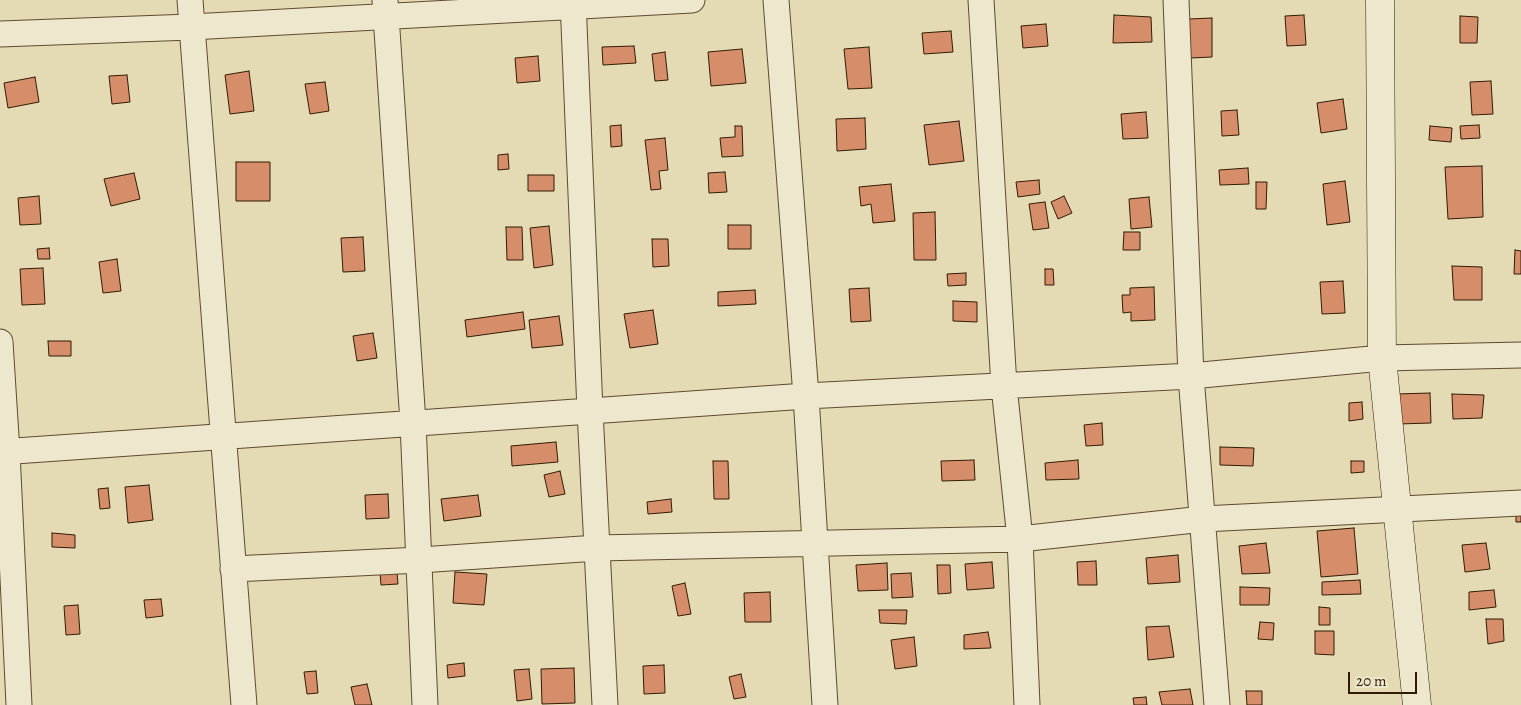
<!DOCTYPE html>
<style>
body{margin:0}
#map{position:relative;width:1521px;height:705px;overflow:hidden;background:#e4dab4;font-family:Alegreya,serif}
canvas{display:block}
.scale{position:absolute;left:1348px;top:672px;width:69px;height:22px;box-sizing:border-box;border:2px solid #311b03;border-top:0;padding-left:6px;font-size:15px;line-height:18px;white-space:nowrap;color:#311b03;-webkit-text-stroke:4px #ede7ce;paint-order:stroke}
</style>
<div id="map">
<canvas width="1521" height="705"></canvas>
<div class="scale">20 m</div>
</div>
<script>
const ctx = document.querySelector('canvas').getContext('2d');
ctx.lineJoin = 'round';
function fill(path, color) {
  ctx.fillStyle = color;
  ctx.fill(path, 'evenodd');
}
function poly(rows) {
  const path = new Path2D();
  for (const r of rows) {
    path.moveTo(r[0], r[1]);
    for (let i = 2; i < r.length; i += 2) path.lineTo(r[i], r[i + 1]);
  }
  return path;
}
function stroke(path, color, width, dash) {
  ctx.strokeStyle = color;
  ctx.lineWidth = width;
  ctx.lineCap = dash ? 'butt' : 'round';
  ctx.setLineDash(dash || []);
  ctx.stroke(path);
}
const building = poly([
 [1114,15,1151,17,1152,42,1113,43,1114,15],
 [1304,15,1306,45,1287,46,1285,16,1304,15],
 [1460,16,1478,17,1477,43,1460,43,1460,16],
 [1212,18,1212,57,1190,58,1189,19,1212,18],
 [1046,24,1048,46,1023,48,1021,26,1046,24],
 [951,31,953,52,924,54,922,33,951,31],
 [634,46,636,63,603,65,602,47,634,46],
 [869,47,872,88,848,89,844,49,869,47],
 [742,49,746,83,711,86,708,52,742,49],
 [665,52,668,80,655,81,652,54,665,52],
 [538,56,540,81,517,83,515,58,538,56],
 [249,71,254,111,230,114,225,75,249,71],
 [127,75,130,102,112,104,109,76,127,75],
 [35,77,39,102,8,108,4,83,35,77],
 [1491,81,1493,114,1472,115,1470,82,1491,81],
 [325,82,329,111,310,114,305,84,325,82],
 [1343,99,1347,129,1321,133,1317,103,1343,99],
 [1237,110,1239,135,1222,136,1221,111,1237,110],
 [1146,112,1148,138,1123,139,1121,114,1146,112],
 [865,118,866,149,837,151,836,119,865,118],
 [959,121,964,161,929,165,924,125,959,121],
 [621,125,622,146,611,147,610,126,621,125],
 [1479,125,1480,138,1461,139,1460,126,1479,125],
 [735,126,742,126,743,156,722,157,720,138,735,137,735,126],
 [1430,126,1452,128,1451,142,1429,140,1430,126],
 [665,138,668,170,659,171,661,189,651,190,645,140,665,138],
 [508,154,509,169,498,170,498,155,508,154],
 [236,162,270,162,270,201,236,201,236,162],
 [1482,166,1483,217,1448,219,1445,167,1482,166],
 [1248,168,1249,184,1220,185,1219,170,1248,168],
 [725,172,727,192,709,193,708,173,725,172],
 [134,173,140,199,111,206,104,179,134,173],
 [528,175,554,175,554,191,528,191,528,175],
 [1039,180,1040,194,1018,197,1016,182,1039,180],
 [1345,181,1350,222,1327,225,1323,184,1345,181],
 [1256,182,1267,182,1266,209,1256,209,1256,182],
 [891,184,895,221,873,223,871,204,861,206,859,187,891,184],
 [39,196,41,224,20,225,18,198,39,196],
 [1064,196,1072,213,1058,219,1051,202,1064,196],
 [1149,197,1152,227,1131,229,1129,199,1149,197],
 [1045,202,1049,228,1033,230,1029,204,1045,202],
 [935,212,936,260,914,260,913,213,935,212],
 [728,225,751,225,751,249,728,249,728,225],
 [549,226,553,265,534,268,530,228,549,226],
 [506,227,522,227,523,260,507,260,506,227],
 [1124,232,1140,232,1140,250,1123,250,1124,232],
 [363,237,365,271,343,272,341,238,363,237],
 [652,239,668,239,669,266,653,267,652,239],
 [49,248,50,259,38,259,37,249,49,248],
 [1515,250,1521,251,1521,274,1514,274,1515,250],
 [117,259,121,291,103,293,99,262,117,259],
 [1452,266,1482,267,1482,300,1454,300,1452,266],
 [43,268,45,304,22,305,20,269,43,268],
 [1045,269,1053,269,1054,285,1045,285,1045,269],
 [966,273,966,285,948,286,947,274,966,273],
 [1343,281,1345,313,1322,314,1320,282,1343,281],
 [1154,287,1155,320,1131,321,1131,312,1123,313,1122,295,1130,295,1130,288,1154,287],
 [869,288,871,321,851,322,849,289,869,288],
 [755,290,756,304,718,306,718,292,755,290],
 [953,301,977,302,977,322,953,321,953,301],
 [653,310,658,344,630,348,624,314,653,310],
 [523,312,525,329,467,337,465,320,523,312],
 [559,316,563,345,532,348,529,320,559,316],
 [373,333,377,358,357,361,353,336,373,333],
 [48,341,71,341,71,356,49,356,48,341],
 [1430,393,1431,423,1398,424,1397,394,1430,393],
 [1452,394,1484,395,1482,418,1453,419,1452,394],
 [1362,402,1363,419,1349,421,1349,403,1362,402],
 [1102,423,1103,445,1086,446,1084,425,1102,423],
 [556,442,558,462,512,466,511,446,556,442],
 [1220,447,1254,448,1253,466,1220,465,1220,447],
 [974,460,975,480,942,481,941,461,974,460],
 [1078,460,1079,479,1046,480,1045,463,1078,460],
 [713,461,728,461,729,499,714,499,713,461],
 [1351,461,1364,461,1364,472,1351,473,1351,461],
 [560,471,565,494,549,497,544,475,560,471],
 [149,485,153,520,128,523,125,487,149,485],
 [108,488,110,508,100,509,98,489,108,488],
 [388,494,389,518,366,519,365,495,388,494],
 [478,495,481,516,444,521,441,499,478,495],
 [671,499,672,512,648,514,647,502,671,499],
 [1516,513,1521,513,1521,522,1516,522,1516,513],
 [1354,528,1358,574,1321,577,1317,531,1354,528],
 [52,533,75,535,75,548,52,547,52,533],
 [1266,543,1270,573,1242,574,1239,546,1266,543],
 [1486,543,1490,569,1465,572,1462,545,1486,543],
 [1178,555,1180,582,1148,584,1146,558,1178,555],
 [1096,561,1097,585,1078,585,1077,562,1096,561],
 [992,562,994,588,967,590,965,564,992,562],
 [887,563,888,590,858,591,856,565,887,563],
 [937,565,950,565,951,593,938,594,937,565],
 [397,572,398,584,381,585,380,573,397,572],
 [455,572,487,574,484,605,453,603,455,572],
 [911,573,913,597,892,598,891,574,911,573],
 [1360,580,1361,594,1322,595,1322,582,1360,580],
 [685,583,691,614,678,616,672,586,685,583],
 [1240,587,1270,588,1269,605,1240,605,1240,587],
 [1494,590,1496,607,1469,610,1469,592,1494,590],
 [770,592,771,622,745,622,744,593,770,592],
 [161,599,163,616,146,618,144,600,161,599],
 [78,605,80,634,66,635,64,606,78,605],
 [1319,607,1330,608,1330,625,1319,625,1319,607],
 [879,610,907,610,906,624,880,623,879,610],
 [1486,619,1503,619,1504,641,1488,644,1486,619],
 [1260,622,1274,623,1273,640,1258,639,1260,622],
 [1169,626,1174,657,1148,660,1146,627,1169,626],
 [1315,631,1334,631,1334,655,1315,654,1315,631],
 [988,632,991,648,964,649,964,635,988,632],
 [914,637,917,666,895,669,891,640,914,637],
 [464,663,465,676,448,678,447,665,464,663],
 [664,665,665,693,644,694,643,666,664,665],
 [574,668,575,703,542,704,541,669,574,668],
 [529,669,532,699,517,701,514,670,529,669],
 [316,671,318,693,307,694,304,672,316,671],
 [741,674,746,697,734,699,729,677,741,674],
 [367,684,372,705,355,705,351,687,367,684],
 [1190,689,1193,705,1162,705,1159,692,1190,689],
 [1246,691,1262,691,1262,705,1247,705,1246,691],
 [1146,697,1147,705,1134,705,1133,698,1146,697]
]);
fill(building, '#d68e6a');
stroke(building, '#311b03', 1);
const street = poly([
 [190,0,244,705],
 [385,0,413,423,425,705],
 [573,0,590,411,605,705],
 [776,0,806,396,825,705],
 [981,0,1004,386,1020,539,1027,705],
 [1176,0,1191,376,1217,705],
 [0,34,191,27,692,0],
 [0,342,7,452,19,705],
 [0,452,806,396,1191,376,1382,358,1521,355],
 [233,569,420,560,597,548,1020,539,1203,519,1521,503]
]);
const secondary = poly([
 [1380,0,1382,358,1417,705]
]);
stroke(street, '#5e4b2f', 27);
stroke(secondary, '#311b03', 29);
stroke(street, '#ede7ce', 25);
stroke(secondary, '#ede7ce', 28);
</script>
